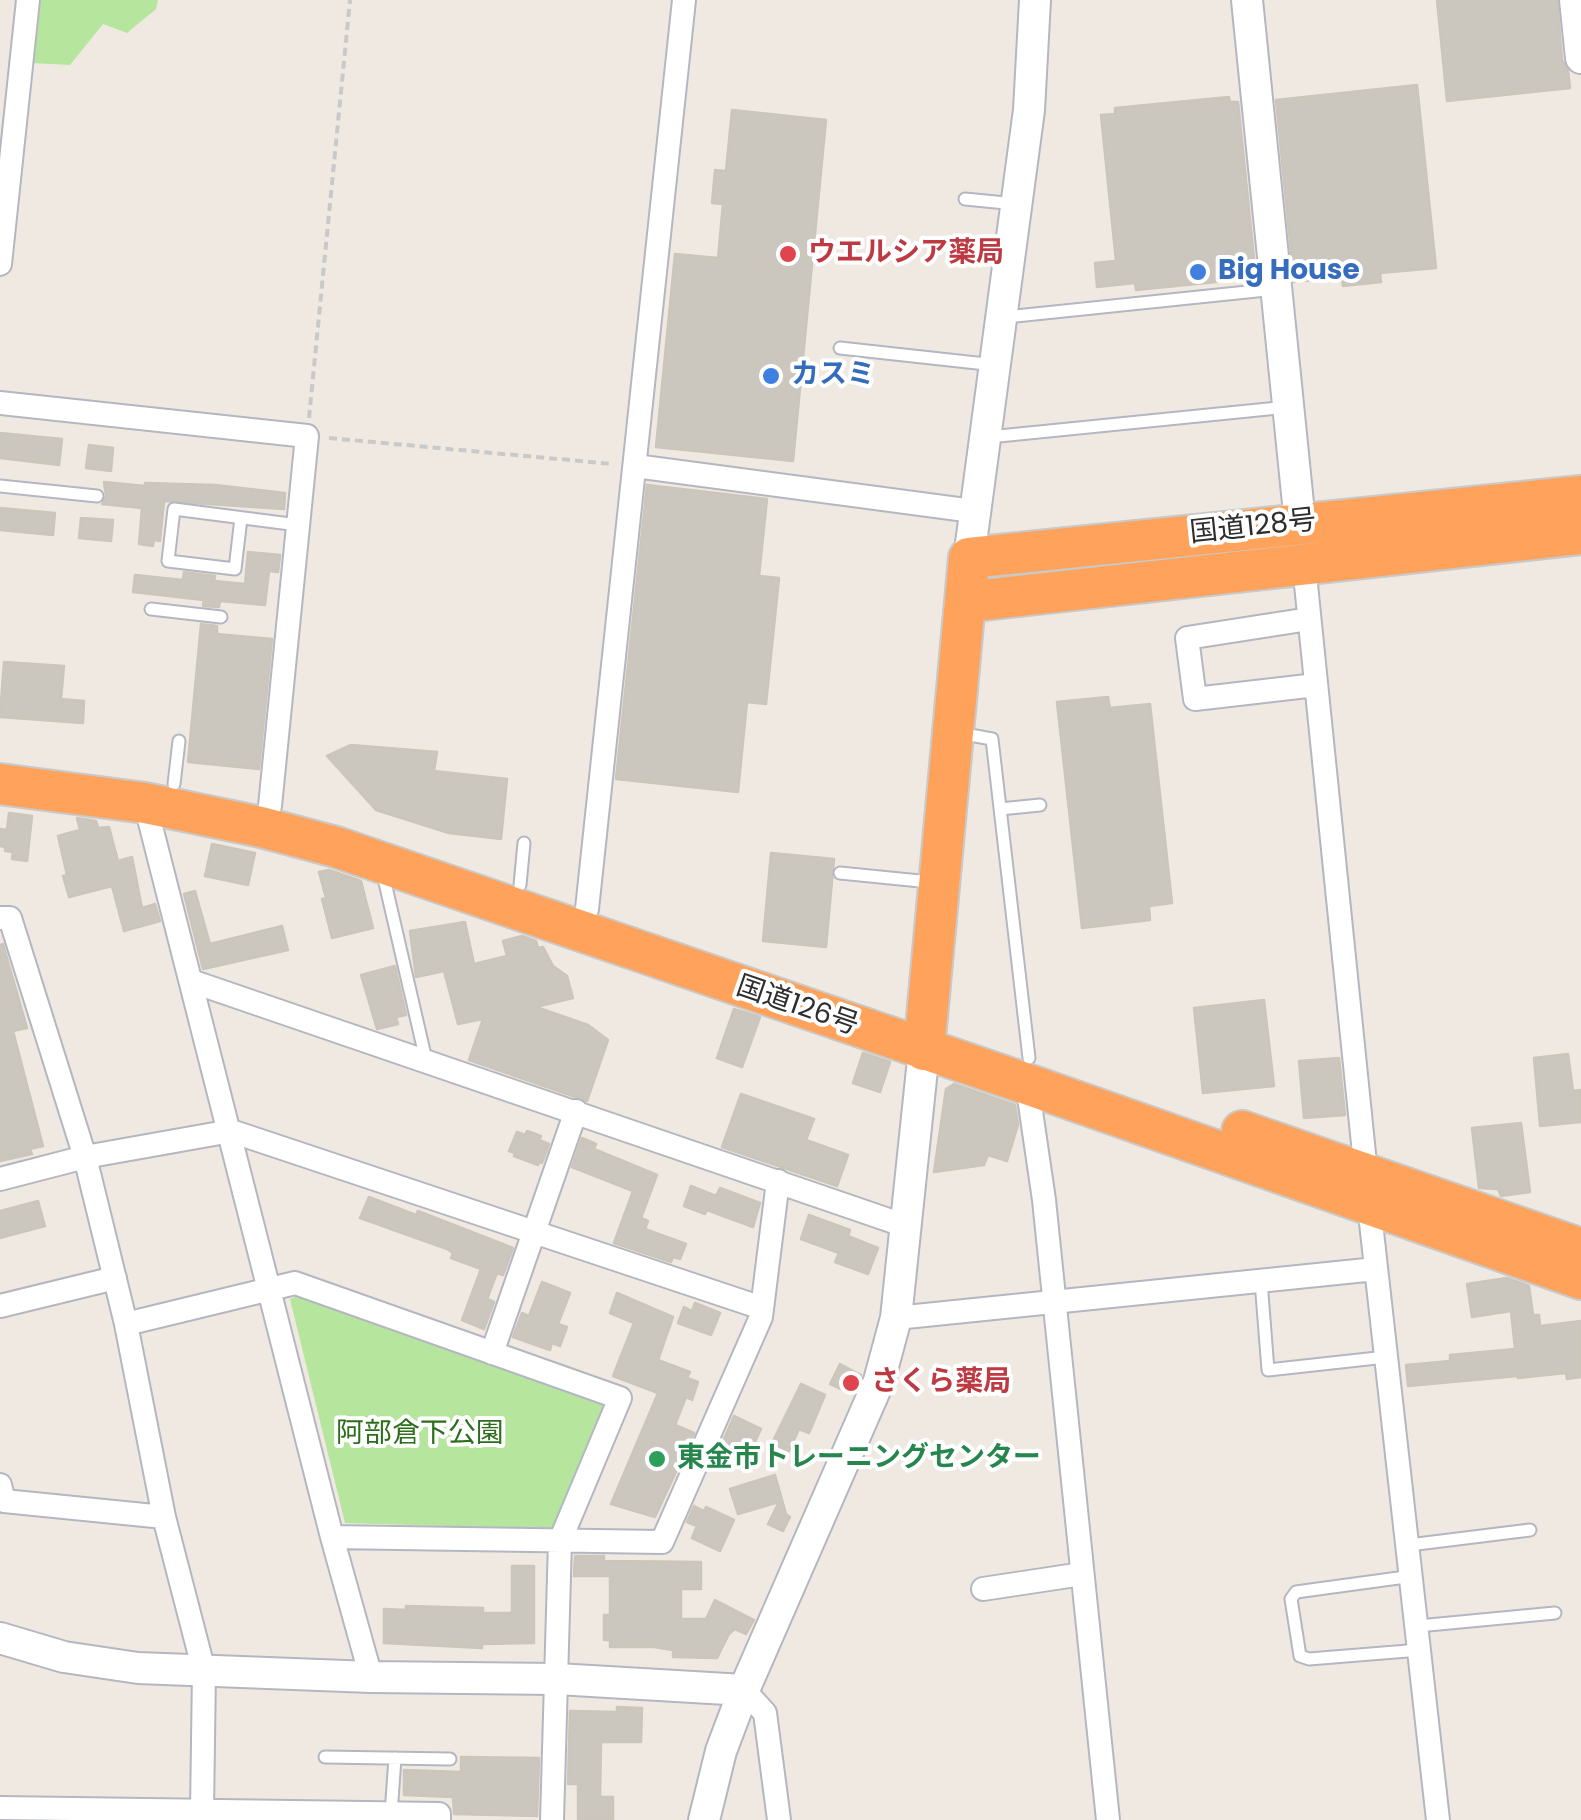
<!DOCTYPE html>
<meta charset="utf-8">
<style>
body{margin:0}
canvas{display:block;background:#efe9e1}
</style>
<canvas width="1581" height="1820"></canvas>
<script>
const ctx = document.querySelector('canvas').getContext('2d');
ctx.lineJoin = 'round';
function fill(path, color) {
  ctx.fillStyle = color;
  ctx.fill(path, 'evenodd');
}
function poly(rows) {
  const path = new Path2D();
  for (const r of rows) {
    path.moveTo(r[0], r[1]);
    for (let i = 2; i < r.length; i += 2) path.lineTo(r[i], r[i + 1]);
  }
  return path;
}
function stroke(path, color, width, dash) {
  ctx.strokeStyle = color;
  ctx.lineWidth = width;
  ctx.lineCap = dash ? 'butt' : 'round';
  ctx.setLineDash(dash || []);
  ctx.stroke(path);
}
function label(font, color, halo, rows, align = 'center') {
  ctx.font = font + ' Poppins,"Noto Sans JP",sans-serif';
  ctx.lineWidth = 8;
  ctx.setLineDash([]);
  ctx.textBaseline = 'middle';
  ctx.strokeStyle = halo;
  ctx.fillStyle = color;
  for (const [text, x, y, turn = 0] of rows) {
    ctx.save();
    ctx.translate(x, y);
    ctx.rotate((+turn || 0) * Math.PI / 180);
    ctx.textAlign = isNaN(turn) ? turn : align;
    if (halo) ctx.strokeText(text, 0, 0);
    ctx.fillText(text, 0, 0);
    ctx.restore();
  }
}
fill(poly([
 [41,0,158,0,156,9,127,33,103,24,70,65,32,63],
 [298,1296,605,1404,552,1529,345,1523,290,1299]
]), '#b6e59e');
const building = poly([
 [1437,0,1557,0,1562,60,1568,71,1570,88,1447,101,1437,0],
 [1417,85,1436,268,1380,273,1381,282,1343,286,1342,277,1294,282,1276,100,1417,85],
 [1229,97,1230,102,1238,102,1256,278,1136,290,1135,283,1097,287,1095,263,1116,261,1101,115,1115,114,1115,108,1229,97],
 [732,110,826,120,793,461,656,447,675,254,718,258,723,204,712,203,715,170,726,171,732,110],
 [0,433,62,439,59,465,0,458,0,433],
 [89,445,113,448,111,471,86,468,89,445],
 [104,482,145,486,145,483,215,485,285,493,284,509,164,501,160,541,154,540,153,546,139,544,142,508,102,504,106,496,104,482],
 [647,485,767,499,759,576,779,578,766,704,747,702,738,792,616,779,647,485],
 [0,508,55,513,53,535,0,530,0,508],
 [81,518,113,520,111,541,79,538,81,518],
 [248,552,280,555,278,572,269,571,265,605,220,601,219,607,203,606,204,600,133,592,135,575,183,580,184,572,215,576,214,581,245,584,248,552],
 [201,624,217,626,217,634,272,639,259,769,188,762,201,624],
 [4,662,64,666,61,699,84,701,83,723,0,717,4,662],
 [1108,697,1110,708,1150,704,1172,903,1149,906,1150,920,1082,928,1057,702,1108,697],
 [351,745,437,752,434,771,507,779,501,839,449,833,376,810,327,756,351,745],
 [9,813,32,816,27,861,12,859,13,852,5,851,5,847,0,846,0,829,7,830,9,813],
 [77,818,96,821,98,828,109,827,118,861,132,857,142,908,155,904,160,921,124,931,112,886,69,897,63,876,67,875,58,836,80,830,77,818],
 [212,844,255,853,248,885,205,876,212,844],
 [771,853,834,859,826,947,763,941,771,853],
 [329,870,361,881,373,928,332,938,322,899,326,898,319,872,329,870],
 [195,891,210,944,282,926,288,950,203,969,184,894,195,891],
 [465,922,474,964,507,956,503,941,522,936,536,941,538,948,543,947,553,966,567,976,573,998,536,1007,588,1025,608,1040,587,1101,469,1060,483,1019,458,1024,444,971,416,977,410,931,465,922],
 [3,944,27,1028,13,1031,43,1146,30,1149,32,1154,0,1161,0,945,3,944],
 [395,966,406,1015,396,1017,398,1024,377,1029,361,975,395,966],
 [1264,1000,1274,1086,1203,1093,1194,1008,1264,1000],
 [734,1009,760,1017,742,1067,717,1058,734,1009],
 [863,1053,890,1062,880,1092,853,1083,863,1053],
 [1568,1054,1573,1091,1581,1090,1581,1122,1540,1126,1534,1058,1568,1054],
 [1339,1058,1345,1115,1304,1118,1299,1061,1339,1058],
 [954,1084,1015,1105,1018,1125,1007,1161,988,1155,984,1165,934,1172,946,1089,954,1084],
 [741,1094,814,1119,806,1140,848,1155,837,1186,722,1147,741,1094],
 [1521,1123,1530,1192,1501,1196,1498,1189,1479,1188,1472,1128,1521,1123],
 [527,1131,541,1136,539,1140,549,1144,542,1163,539,1162,538,1165,514,1156,515,1153,509,1151,517,1132,525,1135,527,1131],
 [582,1138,596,1144,594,1149,657,1175,641,1218,648,1221,645,1229,686,1244,680,1259,673,1257,671,1262,614,1243,633,1191,572,1167,582,1138],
 [691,1186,716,1196,720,1188,760,1203,753,1227,707,1210,705,1214,684,1206,691,1186],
 [369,1197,416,1215,418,1211,513,1248,503,1275,497,1273,487,1299,494,1302,484,1329,462,1320,481,1269,451,1258,453,1253,447,1249,360,1218,369,1197],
 [38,1201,45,1226,0,1238,0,1211,38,1201],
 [809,1215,850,1230,848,1236,878,1248,868,1274,835,1262,839,1253,801,1239,809,1215],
 [1507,1278,1529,1286,1533,1315,1539,1315,1540,1326,1581,1321,1581,1377,1567,1379,1566,1373,1518,1378,1518,1376,1408,1386,1406,1365,1450,1361,1450,1355,1515,1349,1511,1311,1472,1317,1467,1284,1507,1278],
 [542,1282,570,1293,558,1324,567,1327,560,1346,552,1343,550,1350,513,1337,522,1313,529,1316,542,1282],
 [617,1293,673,1317,658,1360,690,1372,687,1378,698,1382,692,1400,686,1397,675,1425,694,1433,655,1517,611,1504,658,1393,613,1376,634,1323,610,1313,617,1293],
 [695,1303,720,1313,711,1335,678,1323,684,1307,692,1311,695,1303],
 [840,1364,861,1375,852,1394,830,1384,840,1364],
 [801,1384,825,1395,809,1433,799,1429,789,1451,772,1443,801,1384],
 [734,1416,761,1429,746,1461,720,1448,734,1416],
 [775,1475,786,1514,790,1517,783,1531,768,1524,779,1502,738,1514,730,1489,775,1475],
 [694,1506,704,1511,706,1507,734,1520,720,1551,692,1538,697,1526,687,1522,694,1506],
 [575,1556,604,1556,604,1561,701,1562,701,1589,681,1589,681,1619,706,1619,715,1600,754,1620,746,1634,735,1629,729,1634,717,1658,673,1657,673,1650,654,1647,610,1647,610,1640,604,1640,604,1615,610,1615,610,1576,574,1576,575,1556],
 [512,1566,534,1566,534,1643,482,1644,482,1648,384,1643,384,1609,406,1610,406,1606,483,1608,483,1613,512,1613,512,1566],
 [617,1707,642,1708,641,1742,601,1742,600,1797,613,1797,613,1820,578,1819,578,1784,568,1784,570,1711,617,1712,617,1707],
 [461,1757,539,1758,537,1816,454,1814,453,1797,404,1795,404,1770,461,1772,461,1757]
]);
fill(building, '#cbc7bf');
stroke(building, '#cbc5ba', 2.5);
const lane = poly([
 [965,199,1016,204],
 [1006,317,1276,289],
 [840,348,995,365],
 [989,437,1288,407],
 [0,486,97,496],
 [241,518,235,569,168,561,174,509,298,525],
 [151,609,221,617],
 [959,733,992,739,1029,1058],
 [174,784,179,741],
 [1000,809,1040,805],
 [840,873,930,882],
 [383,874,426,1060],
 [520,885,524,843],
 [1261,1281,1268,1370,1386,1357],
 [1409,1545,1530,1530],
 [1413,1576,1296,1592,1291,1599,1300,1656,1309,1659,1420,1650],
 [1418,1626,1555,1613],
 [325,1757,450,1759],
 [391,1814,395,1758]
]);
const street = poly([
 [0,264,28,0],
 [0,403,307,436,270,806],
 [635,466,973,511],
 [1304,565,1366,1173],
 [1309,619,1187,638,1195,699,1316,685],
 [145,803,332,1537,371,1677],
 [587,909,684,0],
 [0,918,10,918,85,1157,126,1324,164,1517,204,1671,202,1811],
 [191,981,906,1226],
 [1027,1084,1044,1200,1108,1820],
 [0,1179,85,1157,231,1131,762,1308],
 [1369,1205,1438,1820],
 [0,1306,115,1278],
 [896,1318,1376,1269],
 [126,1324,295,1283,620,1398,560,1541,552,1820],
 [492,1353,576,1111],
 [0,1485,4,1501,164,1517],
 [332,1537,662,1542,761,1317,778,1181],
 [983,1589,1082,1574],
 [744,1690,765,1713,779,1820],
 [0,1808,439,1814,439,1820]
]);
const secondary = poly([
 [1247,0,1300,523],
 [1575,0,1581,58],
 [969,558,1029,110,1035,0],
 [0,1638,64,1657,138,1668,371,1677,557,1679,744,1690],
 [704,1820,721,1751,744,1690,879,1381,896,1318,924,1050]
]);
const highway = poly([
 [965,602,1581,534],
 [0,784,145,803,261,827,336,847,1027,1084,1581,1279],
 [924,1050,969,558,1581,496],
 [1242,1131,1579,1248]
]);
stroke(lane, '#b4b7c1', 15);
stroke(street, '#b4b7c1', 26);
stroke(secondary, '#b4b7c1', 34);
stroke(highway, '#c9c9c9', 44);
stroke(poly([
 [309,418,350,0],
 [329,438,613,464]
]), '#c9c9c9', 4, [8, 5]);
stroke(lane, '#fff', 11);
stroke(street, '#fff', 22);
stroke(secondary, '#fff', 30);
stroke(highway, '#ffa35c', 40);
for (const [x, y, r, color] of [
 [788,254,10,"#e0444e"],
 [1198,272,10,"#3f7fe0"],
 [771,376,10,"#3f7fe0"],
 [851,1383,10,"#e0444e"],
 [657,1459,10,"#2e9e5b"]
]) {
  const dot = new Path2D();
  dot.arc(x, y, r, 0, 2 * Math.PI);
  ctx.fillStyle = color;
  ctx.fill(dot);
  stroke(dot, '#fff', 4);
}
label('bold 28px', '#be3a42', '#fff', [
 ["ウエルシア薬局",808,254],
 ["さくら薬局",871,1383]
], 'left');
label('bold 28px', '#366cbe', '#fff', [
 ["Big House",1218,272],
 ["カスミ",791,376]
], 'left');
label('28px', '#2e2e2e', '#fff', [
 ["国道128号",1253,528,-6],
 ["国道126号",797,1007,19]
]);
label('28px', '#2c6e1b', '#fff', [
 ["阿部倉下公園",420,1435]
]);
label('bold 28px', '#27864d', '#fff', [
 ["東金市トレーニングセンター",677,1459]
], 'left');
</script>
